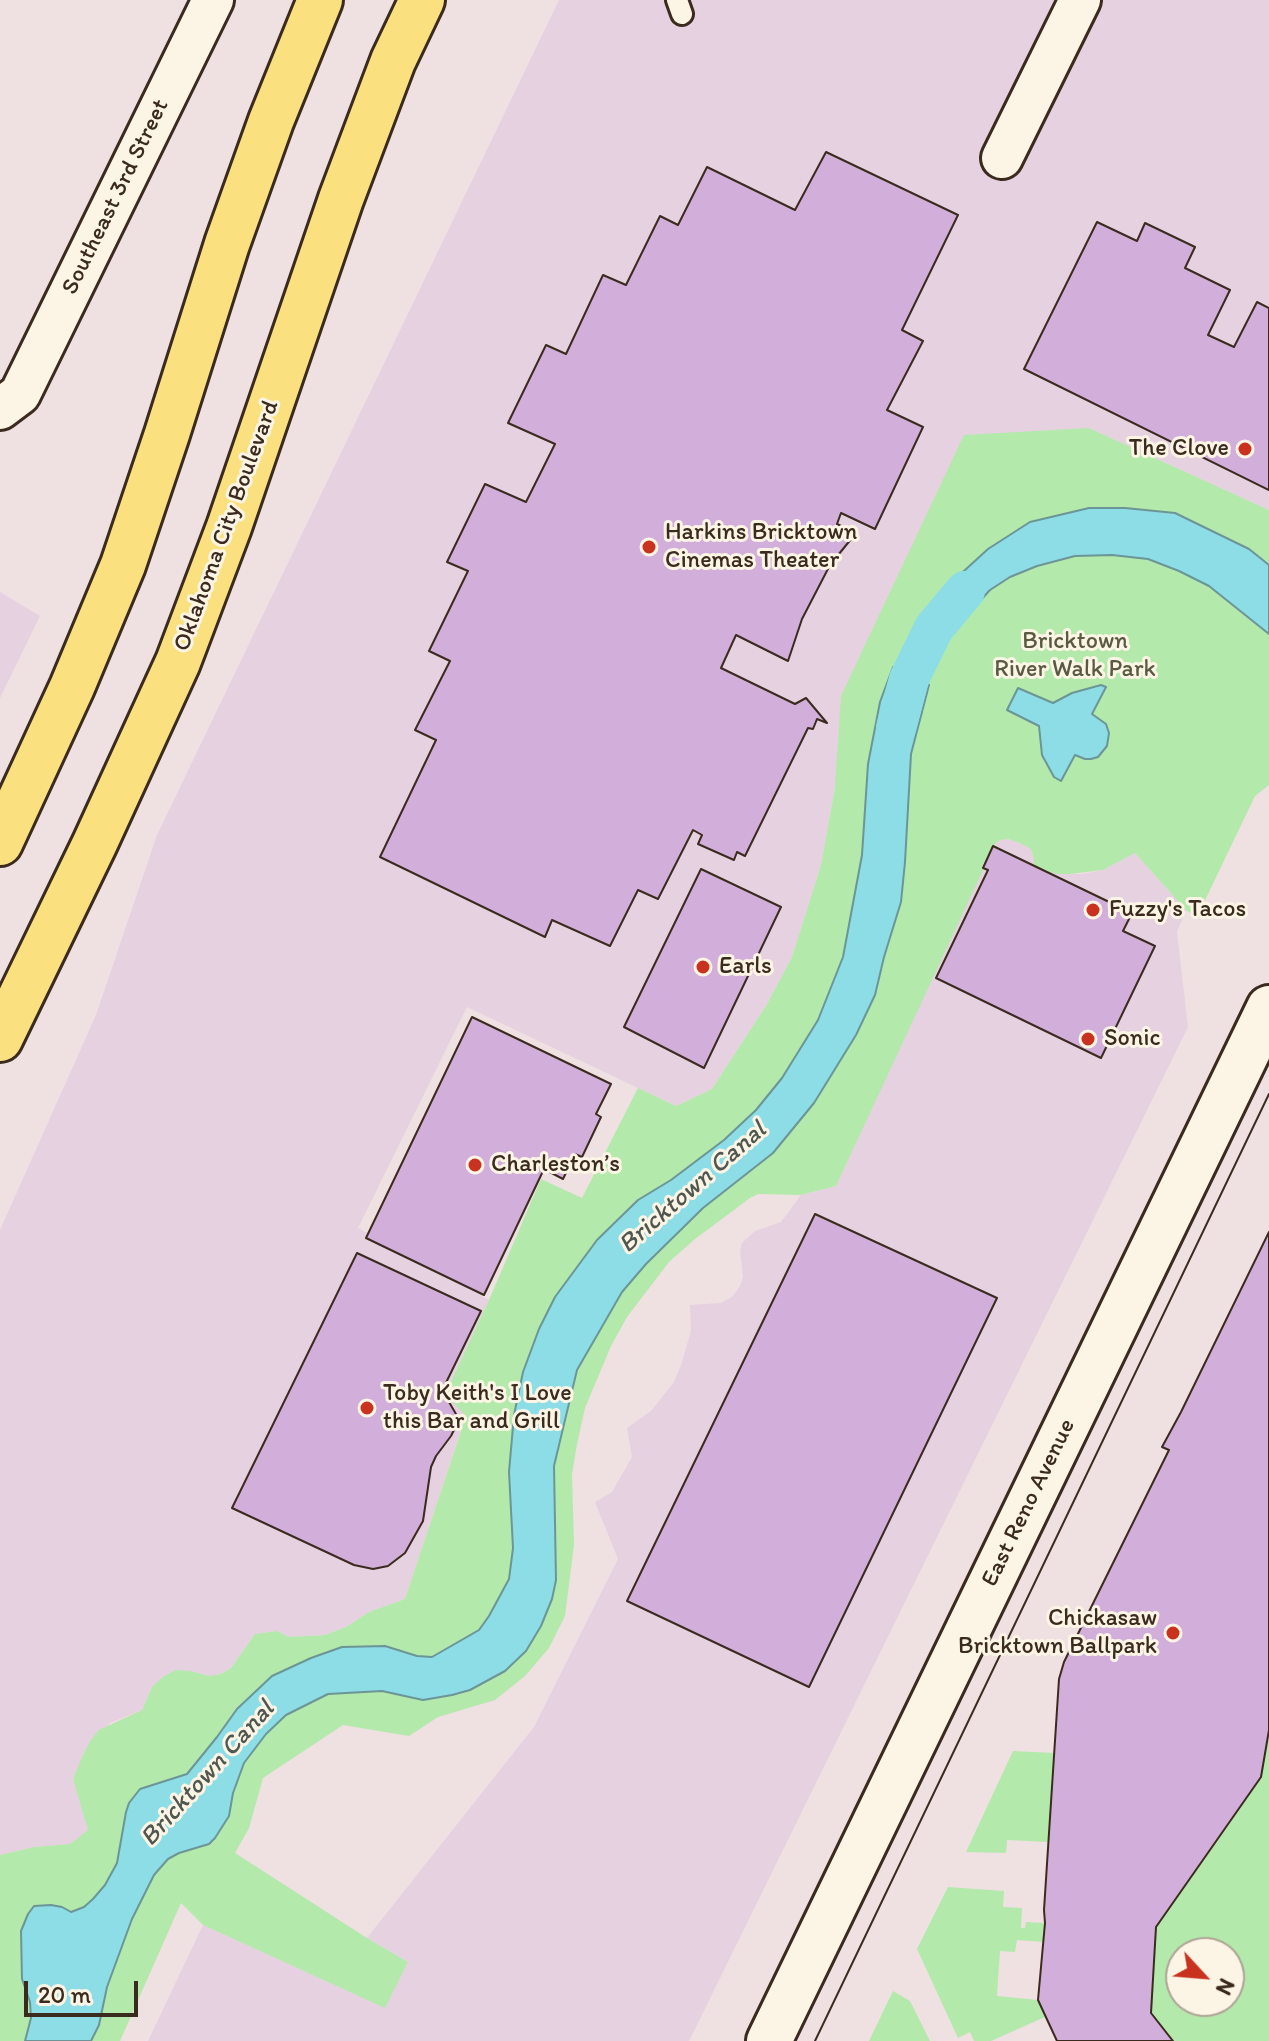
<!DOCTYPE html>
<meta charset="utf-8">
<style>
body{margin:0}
#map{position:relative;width:1269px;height:2041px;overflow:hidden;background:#efe0e2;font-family:Itim,sans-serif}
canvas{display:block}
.north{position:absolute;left:1165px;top:1937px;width:80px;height:80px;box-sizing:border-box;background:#fcf5e5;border:2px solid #afa495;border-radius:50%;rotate:116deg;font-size:22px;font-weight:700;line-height:32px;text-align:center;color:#3b2a1e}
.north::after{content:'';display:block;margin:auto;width:28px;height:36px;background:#c8321e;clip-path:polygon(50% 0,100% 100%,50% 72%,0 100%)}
.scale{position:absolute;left:24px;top:1981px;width:114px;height:36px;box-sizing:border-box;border:4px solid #3b2a1e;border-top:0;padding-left:10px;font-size:24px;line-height:28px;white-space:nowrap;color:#3b2a1e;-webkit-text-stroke:6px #fcf5e5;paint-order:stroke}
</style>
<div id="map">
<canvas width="1269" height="2041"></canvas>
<div class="north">N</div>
<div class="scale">20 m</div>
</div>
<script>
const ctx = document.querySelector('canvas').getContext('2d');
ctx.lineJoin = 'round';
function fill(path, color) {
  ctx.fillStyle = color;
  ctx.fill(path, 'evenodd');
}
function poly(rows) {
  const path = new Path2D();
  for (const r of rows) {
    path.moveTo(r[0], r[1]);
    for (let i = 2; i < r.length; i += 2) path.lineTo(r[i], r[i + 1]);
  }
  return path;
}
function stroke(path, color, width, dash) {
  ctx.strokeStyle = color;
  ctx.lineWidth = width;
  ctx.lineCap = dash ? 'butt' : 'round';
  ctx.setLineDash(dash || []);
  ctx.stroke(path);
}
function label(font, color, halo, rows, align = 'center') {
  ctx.font = font + ' Itim,sans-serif';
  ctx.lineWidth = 6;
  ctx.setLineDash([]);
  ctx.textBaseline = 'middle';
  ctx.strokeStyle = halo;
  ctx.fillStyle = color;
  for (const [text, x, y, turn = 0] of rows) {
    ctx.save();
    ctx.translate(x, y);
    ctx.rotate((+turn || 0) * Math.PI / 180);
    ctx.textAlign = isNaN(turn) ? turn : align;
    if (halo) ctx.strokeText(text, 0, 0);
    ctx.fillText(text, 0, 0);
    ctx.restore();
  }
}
fill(poly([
 [559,0,1269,0,1269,510,1089,428,835,787,821,865,792,957,767,1004,712,1089,676,1106,467,1007,358,1228,489,1300,445,1393,466,1415,405,1599,369,1612,346,1627,325,1635,289,1637,276,1631,255,1634,231,1668,221,1674,209,1676,191,1671,152,1687,142,1710,110,1723,73,1779,89,1830,70,1844,34,1847,0,1855,0,1230,96,1015,157,835],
 [0,592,40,616,0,698],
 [1008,839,1020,843,1031,849,1034,860,1058,874,1082,874,1103,870,1135,853,1186,910,1177,932,1188,1027,689,2041,148,2041,203,1925,384,2007,408,1962,367,1938,534,1727,618,1559,595,1502,612,1492,632,1457,627,1428,651,1411,674,1382,681,1365,691,1331,690,1305,721,1303,732,1297,740,1286,743,1277,740,1250,742,1243,755,1231,781,1222,801,1195,836,1186,982,867,994,845,1000,840]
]), '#e6d1e0');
fill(poly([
 [1089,428,1269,510,1269,785,1255,796,1197,917,1186,910,1135,853,1103,870,1070,874,1058,874,1033,867,1034,860,1031,849,1020,843,1008,839,1000,840,994,845,982,866,984,868,836,1186,801,1195,758,1194,750,1198,695,1239,669,1262,627,1317,611,1346,585,1408,577,1444,572,1474,574,1545,565,1616,549,1648,525,1676,495,1700,438,1717,409,1736,343,1725,263,1778,249,1828,235,1853,367,1938,408,1962,385,2008,203,1925,181,1903,120,2041,0,2041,0,1855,34,1847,70,1844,88,1830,73,1779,82,1757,91,1740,99,1730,142,1710,152,1687,163,1677,176,1670,191,1671,209,1676,221,1674,231,1668,255,1634,277,1631,289,1637,325,1635,346,1627,369,1612,405,1599,466,1416,445,1394,489,1300,541,1179,582,1198,638,1088,676,1106,712,1089,767,1004,792,957,821,865,835,787,841,696,964,435],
 [1269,1232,1269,2041,1057,2041,1045,2017,991,2041,974,2041,970,2032,958,2038,917,1949,948,1887,1004,1891,1003,1907,1022,1908,1021,1928,1025,1928,1026,1922,1045,1923,1048,1842,1007,1840,1006,1853,966,1852,1013,1751,1054,1753,1059,1679,1064,1662,1168,1450,1162,1447,1181,1412],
 [1017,1940,1044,1942,1038,2000,997,1996,1000,1951,1015,1952],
 [1181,1953,1229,1953,1229,2001,1181,2001],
 [893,1991,910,2001,930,2041,869,2041]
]), '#b3e9ab');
const water = poly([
 [1089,508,1125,508,1175,513,1249,549,1269,565,1269,634,1209,586,1179,571,1148,559,1112,555,1075,556,1037,566,1010,577,990,590,946,638,915,624,941,592,988,549,1030,522,1089,508],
 [893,667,929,685,911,754,905,862,901,902,884,957,875,995,856,1035,814,1103,773,1153,703,1208,646,1264,622,1292,577,1370,554,1466,556,1580,552,1599,541,1626,526,1651,505,1671,470,1690,452,1695,423,1700,382,1691,328,1694,286,1715,266,1734,244,1763,233,1793,229,1816,215,1838,209,1844,179,1853,168,1859,154,1875,132,1919,107,1987,99,2025,91,2041,25,2041,31,2018,30,2002,22,1979,21,1931,28,1914,34,1906,51,1905,62,1907,71,1912,84,1907,93,1899,105,1885,117,1863,126,1812,129,1803,140,1789,187,1774,217,1737,237,1709,272,1676,311,1658,342,1647,385,1646,417,1656,432,1657,479,1630,489,1616,509,1579,513,1548,509,1472,514,1415,523,1372,539,1329,555,1297,597,1240,638,1200,671,1180,724,1140,756,1110,782,1078,818,1020,843,957,862,855,868,764,880,702,893,667],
 [1101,685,1106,687,1092,714,1106,724,1109,733,1107,746,1098,757,1091,759,1085,759,1075,755,1061,781,1054,777,1042,755,1039,726,1007,710,1018,688,1053,703,1072,693,1101,685]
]);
fill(water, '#8ddde7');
stroke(water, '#6c9597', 2);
stroke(poly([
 [896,728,909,679,934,628,965,591]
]), '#8ddde7', 40);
const building = poly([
 [826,152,958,215,902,330,923,341,887,410,923,427,875,529,841,513,837,524,856,533,830,565,802,619,788,661,736,635,721,668,795,704,806,698,827,723,817,719,813,729,808,728,745,856,737,852,734,860,698,844,702,835,693,830,658,899,638,890,610,946,552,920,545,937,380,857,436,740,415,730,450,661,429,651,468,571,447,562,485,484,526,502,555,444,508,423,546,345,566,354,603,275,626,285,660,216,678,225,707,167,795,210,826,152],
 [1097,222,1137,241,1145,223,1195,247,1185,268,1230,290,1208,335,1234,347,1257,302,1269,308,1269,490,1024,369,1097,222],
 [993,846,1132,913,1123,931,1155,946,1101,1058,936,978,988,870,983,868,993,846],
 [701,869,781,907,704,1068,624,1027,701,869],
 [472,1017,611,1084,596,1114,601,1117,582,1157,575,1154,563,1179,544,1169,484,1295,366,1238,472,1017],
 [815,1214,997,1298,809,1687,627,1601,815,1214],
 [1269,1232,1269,1730,1261,1777,1156,1927,1151,2013,1173,2041,1057,2041,1038,2000,1045,1923,1044,1910,1059,1679,1064,1662,1169,1450,1162,1447,1181,1412,1269,1232],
 [357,1253,481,1311,440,1395,449,1402,456,1414,456,1426,451,1436,436,1456,431,1467,423,1521,405,1553,388,1566,373,1569,354,1565,232,1508,357,1253]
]);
fill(building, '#d1afda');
stroke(building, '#3b2a1e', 2);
const lane = poly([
 [677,0,682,14]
]);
const street = poly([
 [1002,158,1080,0],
 [0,409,20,394,213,0]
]);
const secondary = poly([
 [769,2041,1269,1008]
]);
const primary = poly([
 [0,843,72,687,123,565,167,434,227,244,271,121,320,0],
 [0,1039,95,843,178,662,229,527,341,199,393,61,422,0]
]);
stroke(lane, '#3b2a1e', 26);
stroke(street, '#3b2a1e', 46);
stroke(secondary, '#3b2a1e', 50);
stroke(primary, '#3b2a1e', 50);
stroke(lane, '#fcf5e5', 20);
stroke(street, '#fcf5e5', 40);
stroke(secondary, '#fcf5e5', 44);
stroke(primary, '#fbe080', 44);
stroke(poly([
 [815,2041,1269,1094]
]), '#3b2a1e', 2);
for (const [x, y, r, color] of [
 [1245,449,8,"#c8321e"],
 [649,547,8,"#c8321e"],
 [1093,910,8,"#c8321e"],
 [703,967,8,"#c8321e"],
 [1088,1039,8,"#c8321e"],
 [475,1165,8,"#c8321e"],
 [367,1408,8,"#c8321e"],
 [1173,1633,8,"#c8321e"]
]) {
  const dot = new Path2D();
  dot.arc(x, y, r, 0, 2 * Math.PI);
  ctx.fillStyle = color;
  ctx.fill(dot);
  stroke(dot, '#fcf5e5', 3);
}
label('24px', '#3b2a1e', '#fcf5e5', [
 ["Southeast 3rd Street",116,197,-64],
 ["Oklahoma City Boulevard",227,526,-70],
 ["East Reno Avenue",1029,1503,-64]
]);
label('24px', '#3b2a1e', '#fcf5e5', [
 ["The Clove",1229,449,"right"],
 ["Harkins Bricktown",665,533],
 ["Cinemas Theater",665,561],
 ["Fuzzy's Tacos",1109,910],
 ["Earls",719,967],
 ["Sonic",1104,1039],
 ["Charleston’s",491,1165],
 ["Toby Keith's I Love",383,1394],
 ["this Bar and Grill",383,1422],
 ["Chickasaw",1157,1619,"right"],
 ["Bricktown Ballpark",1157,1647,"right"]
], 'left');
label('24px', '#595a41', '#fcf5e5', [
 ["Bricktown",1075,642],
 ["River Walk Park",1075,670]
]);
label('italic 26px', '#505750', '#fcf5e5', [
 ["Bricktown Canal",693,1188,-41],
 ["Bricktown Canal",208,1774,-48]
]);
</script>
